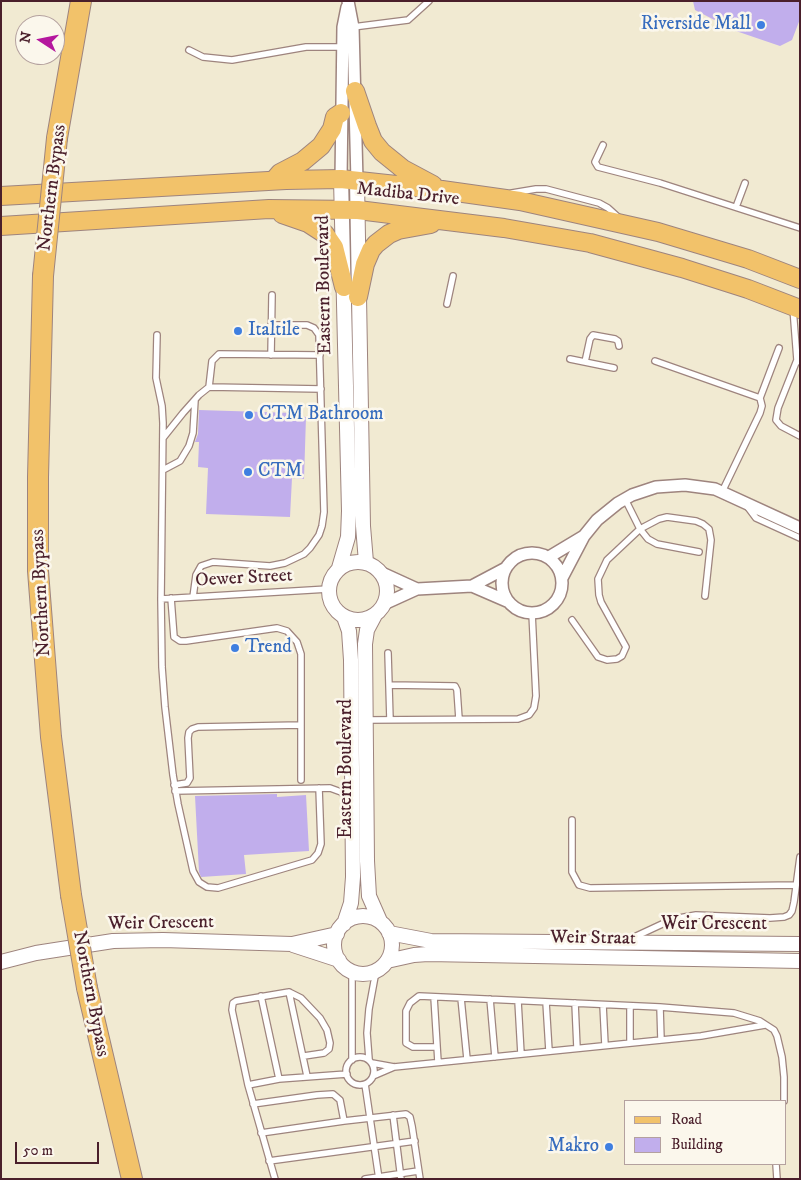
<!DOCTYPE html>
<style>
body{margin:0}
#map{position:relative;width:801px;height:1180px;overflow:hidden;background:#f1ead2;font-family:"IM FELL DW Pica",serif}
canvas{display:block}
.frame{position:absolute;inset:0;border:2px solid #4a1f2b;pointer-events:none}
.legend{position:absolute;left:624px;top:1100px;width:162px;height:65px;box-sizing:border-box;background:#fbf7ec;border:1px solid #b4a19f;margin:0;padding:6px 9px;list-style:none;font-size:15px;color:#4a1f2b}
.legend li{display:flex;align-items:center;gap:10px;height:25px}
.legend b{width:25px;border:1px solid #b4a19f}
.north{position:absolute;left:15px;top:15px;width:50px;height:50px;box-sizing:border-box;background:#fbf7ec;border:1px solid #b4a19f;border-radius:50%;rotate:281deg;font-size:14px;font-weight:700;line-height:20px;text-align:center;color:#4a1f2b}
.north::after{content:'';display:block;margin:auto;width:18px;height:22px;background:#b5179e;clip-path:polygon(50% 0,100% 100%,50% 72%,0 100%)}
.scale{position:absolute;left:15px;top:1142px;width:84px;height:22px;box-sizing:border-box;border:2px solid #4a1f2b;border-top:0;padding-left:6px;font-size:15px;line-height:18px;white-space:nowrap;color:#4a1f2b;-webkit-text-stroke:4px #fbf7ec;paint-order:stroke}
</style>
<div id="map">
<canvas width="801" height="1180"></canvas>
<div class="frame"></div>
<ul class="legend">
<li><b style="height:6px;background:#f2c26a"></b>Road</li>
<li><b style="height:14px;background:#c1aeec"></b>Building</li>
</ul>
<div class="north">N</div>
<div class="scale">50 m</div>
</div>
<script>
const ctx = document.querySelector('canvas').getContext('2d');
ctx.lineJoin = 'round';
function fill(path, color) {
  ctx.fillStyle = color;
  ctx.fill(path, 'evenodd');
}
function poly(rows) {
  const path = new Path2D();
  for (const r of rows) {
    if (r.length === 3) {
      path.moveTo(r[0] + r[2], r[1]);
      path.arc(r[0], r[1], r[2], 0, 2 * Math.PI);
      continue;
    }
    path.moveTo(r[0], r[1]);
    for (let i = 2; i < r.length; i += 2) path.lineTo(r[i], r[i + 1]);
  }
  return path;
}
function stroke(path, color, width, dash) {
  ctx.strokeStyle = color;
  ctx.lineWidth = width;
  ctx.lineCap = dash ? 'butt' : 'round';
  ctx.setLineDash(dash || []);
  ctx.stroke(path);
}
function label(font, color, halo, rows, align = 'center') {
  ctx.font = font + ' "IM FELL DW Pica",serif';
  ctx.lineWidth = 5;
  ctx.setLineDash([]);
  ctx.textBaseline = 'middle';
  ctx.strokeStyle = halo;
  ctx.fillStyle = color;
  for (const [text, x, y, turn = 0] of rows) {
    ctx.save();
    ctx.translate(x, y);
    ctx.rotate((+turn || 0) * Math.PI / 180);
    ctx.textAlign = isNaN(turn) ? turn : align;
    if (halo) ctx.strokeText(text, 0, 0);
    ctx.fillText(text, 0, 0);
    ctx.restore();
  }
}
fill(poly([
 [693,1,800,1,800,19,792,40,780,46,736,31,695,10],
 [199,410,295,413,295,416,306,417,304,479,292,478,290,517,206,514,208,468,198,467,199,442,195,442,198,434],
 [277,794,277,797,306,795,309,851,244,855,246,874,201,877,199,872,195,796]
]), '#c1aeec');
const service = poly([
 [353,27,408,20,429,1],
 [189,50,203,57,232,60,306,47,342,47],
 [603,145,595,162,598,167,660,183,800,228],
 [512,193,536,189,546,189,599,203,608,208,618,217],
 [736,207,745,183],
 [447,304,453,276],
 [793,308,797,360,800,362],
 [157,335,156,378,162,406,163,423,161,599,162,667,165,707,173,775,178,804,193,871,199,882,207,887,218,888,312,860,318,853,321,844,319,788],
 [271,355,272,295],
 [570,359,614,368],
 [797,360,778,408,776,420,781,426,800,436],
 [655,361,760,398],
 [585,362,590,339,593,335,615,339,618,341,619,346],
 [209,387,212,361,219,354,320,355],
 [163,438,183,413,199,395,209,387,321,389],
 [163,470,180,461,189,446,193,433,195,400],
 [722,492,760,413,762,406,760,398,779,348],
 [625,499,640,529,648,539,657,544,699,552],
 [747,506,756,518,800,538],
 [193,597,196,575,201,566,213,562,270,566,285,563,304,554,310,548,319,535,322,526,324,512,319,335,314,328,307,325,271,325],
 [171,598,174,637,180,641,186,641,277,628,287,631,297,642,301,654,301,780],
 [161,599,328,589],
 [572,620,598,657,607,660,617,659,622,656,626,647,601,602,599,595,598,579,607,560,640,529,659,519,667,517,696,521,703,524,709,529,711,540,705,596],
 [388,653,390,720],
 [389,685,455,686,457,690,459,719],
 [366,720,518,719,529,715,534,708,536,696,532,613],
 [174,785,187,783,190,778,188,738,189,732,192,729,198,727,301,725],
 [175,791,330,788,341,792,349,800],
 [572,820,572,872,579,885,590,888,795,885],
 [630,939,673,919,696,915,770,918,784,917,789,915,792,911,794,902,800,857],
 [289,992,307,1076],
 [261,996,279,1079],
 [434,997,438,1062],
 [461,998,467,1059],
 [490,999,495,1057],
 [518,1001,521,1054],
 [546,1002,549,1051],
 [575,1003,577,1048],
 [603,1005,605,1045],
 [630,1006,630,1043],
 [660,1007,661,1040],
 [437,1047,413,1047,406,1043,406,1011,410,1003,419,996,660,1007,734,1013,760,1021,774,1030,777,1036,782,1057,784,1077,784,1101],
 [360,1071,14],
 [369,1059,367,1033,369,1009,376,971],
 [352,1060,352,971],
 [372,1063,394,1067,701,1036,765,1025],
 [373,1076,394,1067],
 [365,1084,379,1179],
 [248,1085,279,1079,347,1074],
 [253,1104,317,1095,333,1094,340,1100,344,1121],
 [393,1115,401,1179],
 [261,1133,344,1121,406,1114,410,1117,412,1126,420,1179],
 [269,1161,415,1141],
 [776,1164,777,1179],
 [275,1179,248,1085,232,1010,233,1003,236,1001,289,992,301,998,320,1018,327,1030,330,1043,329,1049,324,1053,304,1056],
 [365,1179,418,1171]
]);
const minor = poly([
 [348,1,353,27,357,181],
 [341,179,343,27,347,7],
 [532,583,30],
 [549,557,584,536],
 [382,573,417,589],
 [562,578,584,536,597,520,618,503,632,495,656,487,685,485,715,489,800,528],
 [472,586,509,602],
 [384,604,417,589,472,586,506,568]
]);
const tertiary = poly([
 [357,181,363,526,366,562],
 [358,591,29],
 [339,568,348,537,349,511,341,179],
 [375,615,367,630,365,644,367,861,369,896,380,921],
 [363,945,29],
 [344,924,351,903,353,877,351,660,349,631,344,617],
 [389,933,431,941,800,944],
 [293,945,339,960],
 [387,961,414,955,428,954,800,961],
 [1,962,36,953,113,941,163,940,292,944,337,934]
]);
const primary = poly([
 [355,91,367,126,373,141,382,152,403,169,433,185],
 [274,180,280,173,303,161,321,146,332,129,335,117,341,113],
 [1,196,286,180,341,179,442,190,520,201,658,232,748,259,800,279],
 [282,214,308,223,325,234,334,247,344,287],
 [1,226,269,209,358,210,504,228,590,243,682,268,748,289,800,309],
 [358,297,365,264,371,250,376,244,389,234,398,230,431,224]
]);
const motorway = poly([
 [57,138,81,1],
 [43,276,38,477,38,571,51,737,71,895],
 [87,988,132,1179]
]);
stroke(service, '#9e847e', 8);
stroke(minor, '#9e847e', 14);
stroke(tertiary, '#9e847e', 16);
stroke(primary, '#9e847e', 20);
stroke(motorway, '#9e847e', 22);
stroke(service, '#fff', 5.5);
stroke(minor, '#fff', 11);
stroke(tertiary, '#fff', 14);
stroke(primary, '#f2c26a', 18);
stroke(motorway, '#f2c26a', 20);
const motorwayBridge = poly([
 [43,276,57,138],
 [71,895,87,988]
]);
stroke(motorwayBridge, '#9e847e', 22, []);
stroke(motorwayBridge, '#f2c26a', 20);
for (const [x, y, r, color] of [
 [761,25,5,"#3f7fe0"],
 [238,331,5,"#3f7fe0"],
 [249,415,5,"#3f7fe0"],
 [248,472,5,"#3f7fe0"],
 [235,648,5,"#3f7fe0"],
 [609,1147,5,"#3f7fe0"]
]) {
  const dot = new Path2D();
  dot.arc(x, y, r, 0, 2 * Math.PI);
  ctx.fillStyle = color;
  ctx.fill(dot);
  stroke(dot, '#fbf7ec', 2);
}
label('19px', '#366cbe', '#fbf7ec', [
 ["Riverside Mall",751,25,"right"],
 ["Italtile",248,331],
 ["CTM Bathroom",259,415],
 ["CTM",258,472],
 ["Trend",245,648],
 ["Makro",599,1147,"right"]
], 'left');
label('19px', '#4a1f2b', '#fbf7ec', [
 ["Northern Bypass",53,188,-83],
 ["Madiba Drive",408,195,6],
 ["Eastern Boulevard",325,285,-91],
 ["Oewer Street",244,579,-3],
 ["Northern Bypass",42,593,-93],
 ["Eastern Boulevard",347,769,-90],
 ["Weir Crescent",161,924,-1],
 ["Weir Crescent",714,925],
 ["Weir Straat",593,939,1],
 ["Northern Bypass",90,994,79]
]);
</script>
